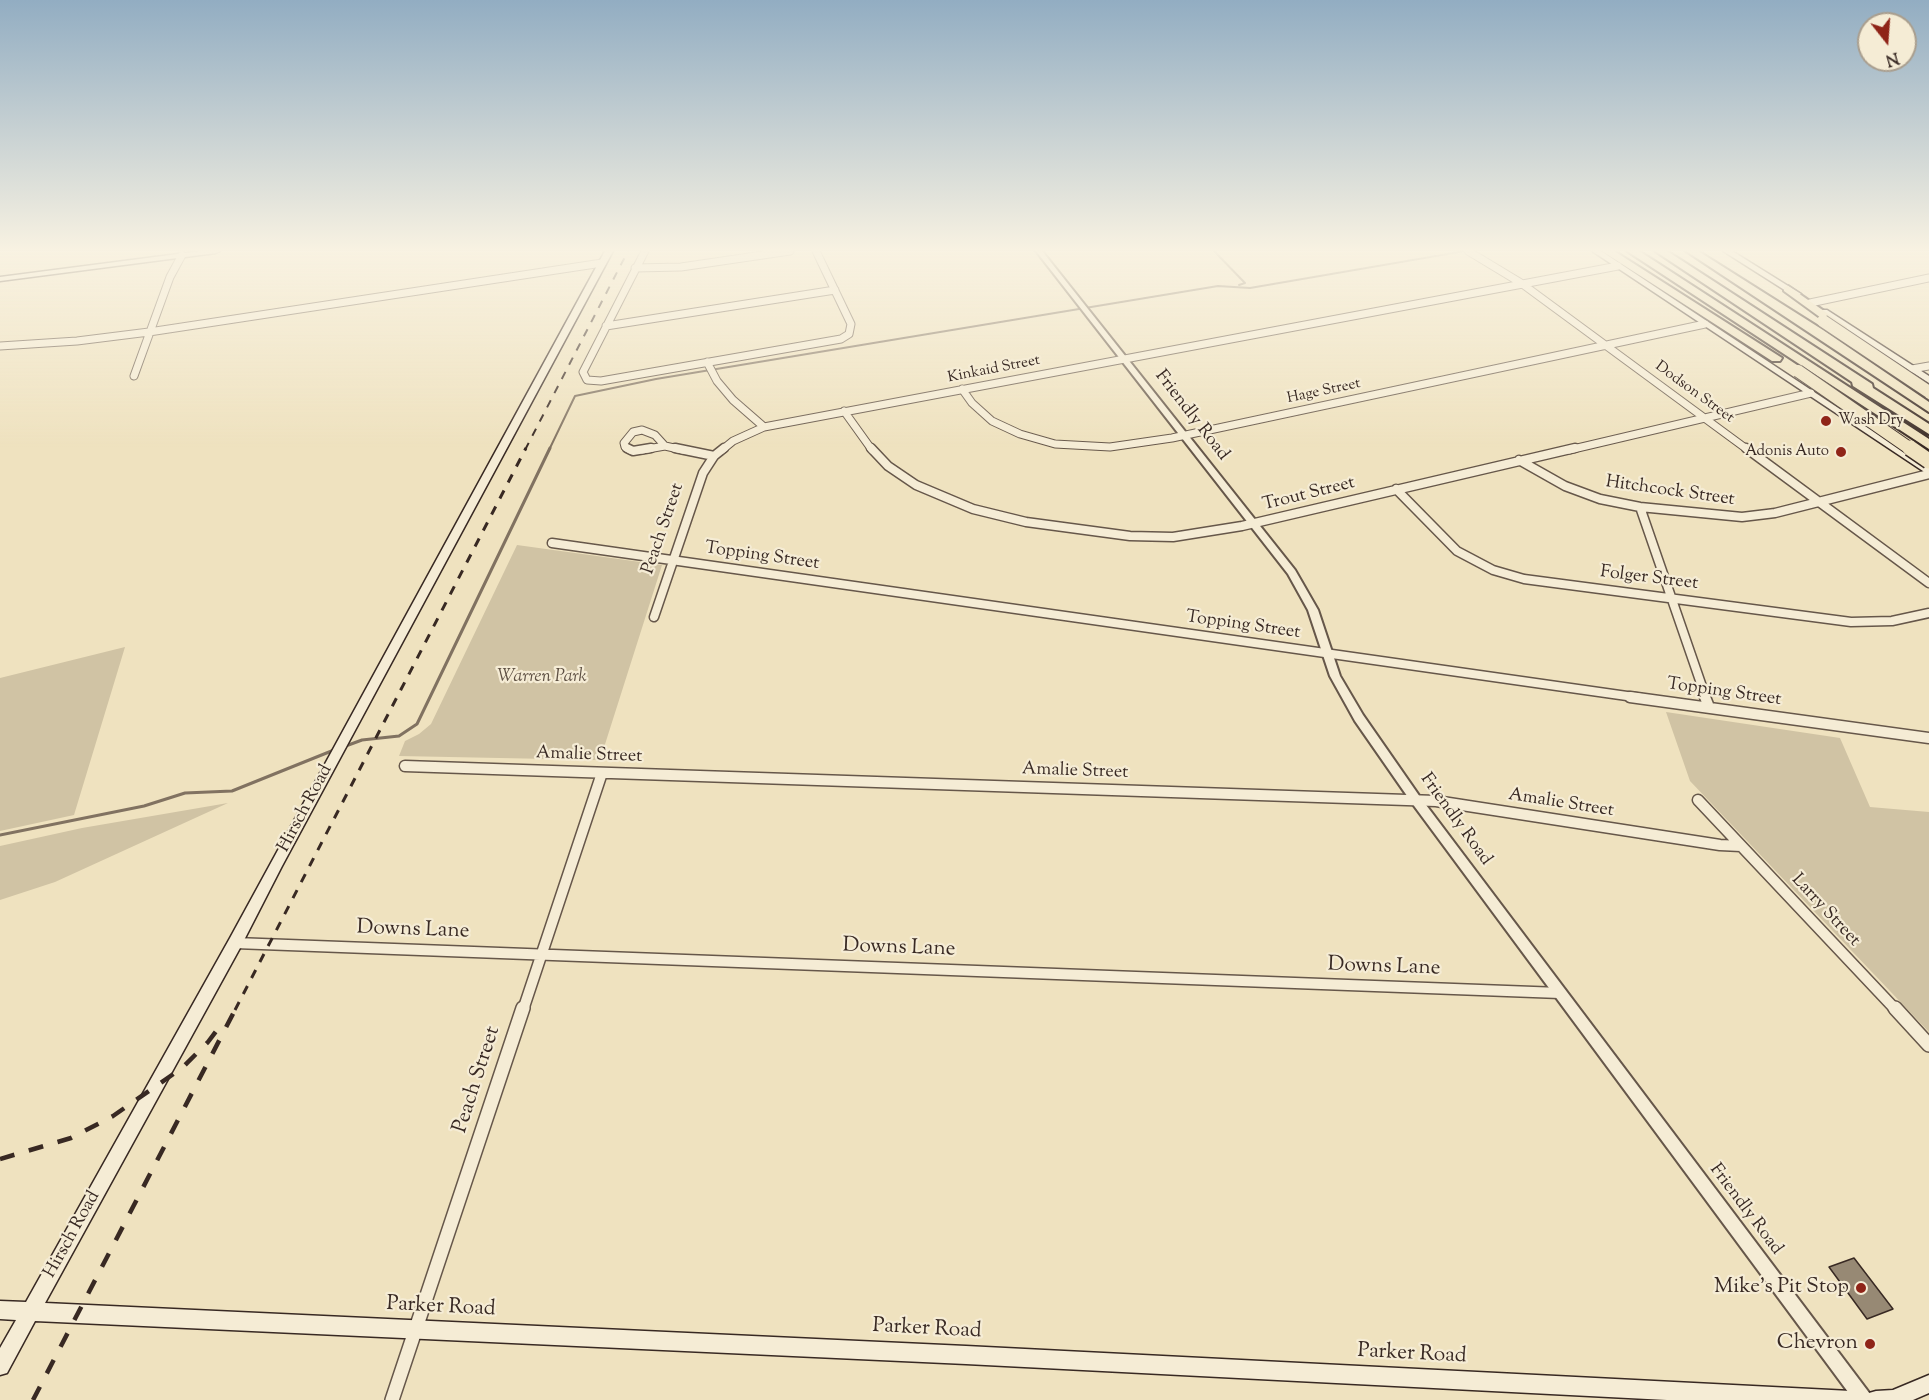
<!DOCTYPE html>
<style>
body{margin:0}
#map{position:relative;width:1929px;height:1400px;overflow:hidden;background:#efe2bf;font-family:"Sorts Mill Goudy",serif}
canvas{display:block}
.north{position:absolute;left:1857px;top:12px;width:60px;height:60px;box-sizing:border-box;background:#f5ecd5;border:2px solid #a99e8e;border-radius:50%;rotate:163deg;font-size:16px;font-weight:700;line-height:24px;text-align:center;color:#382923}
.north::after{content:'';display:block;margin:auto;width:21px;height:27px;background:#8f2418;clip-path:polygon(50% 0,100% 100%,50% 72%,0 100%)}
</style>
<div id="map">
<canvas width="1929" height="1400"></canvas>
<div class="north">N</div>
</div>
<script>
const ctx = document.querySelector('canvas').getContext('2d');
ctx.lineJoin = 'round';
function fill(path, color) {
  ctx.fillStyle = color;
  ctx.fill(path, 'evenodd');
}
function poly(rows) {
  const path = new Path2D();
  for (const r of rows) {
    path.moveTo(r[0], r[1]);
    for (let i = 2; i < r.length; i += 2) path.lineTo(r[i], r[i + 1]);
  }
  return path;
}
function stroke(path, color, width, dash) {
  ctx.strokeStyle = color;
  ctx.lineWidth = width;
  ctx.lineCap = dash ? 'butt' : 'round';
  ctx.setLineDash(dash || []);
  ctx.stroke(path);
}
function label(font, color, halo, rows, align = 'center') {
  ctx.font = font + ' "Sorts Mill Goudy",serif';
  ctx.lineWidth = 4.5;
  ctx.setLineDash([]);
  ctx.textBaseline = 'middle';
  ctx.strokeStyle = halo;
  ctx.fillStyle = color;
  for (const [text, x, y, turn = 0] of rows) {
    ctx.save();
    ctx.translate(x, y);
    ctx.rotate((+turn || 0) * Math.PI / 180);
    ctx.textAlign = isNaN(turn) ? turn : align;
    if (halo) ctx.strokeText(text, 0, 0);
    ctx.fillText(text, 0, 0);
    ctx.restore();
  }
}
fill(poly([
 [517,545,662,565,600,760,399,756,405,741,419,734,431,724],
 [125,647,74,815,0,831,0,678],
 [1666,712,1840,738,1870,807,1929,812,1929,1032,1690,781],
 [228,803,55,882,0,900,0,846,82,828]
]), '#d0c3a4');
stroke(poly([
 [1214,251,1245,283,1239,285],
 [549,450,575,396,656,379,1218,286,1250,288,1465,251]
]), '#817261', 2);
stroke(poly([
 [343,747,362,740,399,736,417,724,550,448],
 [0,835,144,806,185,793,232,791,334,750]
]), '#817261', 3);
const building = poly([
 [1854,1258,1893,1309,1867,1319,1829,1267,1854,1258]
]);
fill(building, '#978974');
stroke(building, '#382923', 1.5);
const minorFar3 = poly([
 [645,251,583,372,587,380,601,381,841,339,849,334,851,324,816,251],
 [1468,251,1521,283,1748,450],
 [635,268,681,267,790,251],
 [1810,303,1929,278],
 [606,326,835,290],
 [0,346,77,341,149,332,602,263],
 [707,362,717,381,733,400,764,427],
 [1912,369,1929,366],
 [134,376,170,277,182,255],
 [962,389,972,403,992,421,1020,434,1055,444,1110,447,1172,438,1705,324],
 [844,411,872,450],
 [665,446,683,450],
 [630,450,625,447,624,443,633,432,642,430,655,435,665,446],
 [642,450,665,446],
 [722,450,733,441,764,427,1618,266],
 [1569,450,1811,393]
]);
const minorFar2 = poly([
 [627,448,633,451,651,448],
 [675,448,714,456],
 [871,448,888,466,916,485,973,509,1026,522,1130,536,1173,537,1242,526,1575,448],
 [1746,448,1929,583],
 [1519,460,1565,486,1600,499,1640,507,1742,517,1775,513,1929,474],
 [1396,489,1457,551,1493,570,1524,579,1851,622,1892,621,1929,613],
 [1640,507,1706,698],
 [552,543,1641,698],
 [654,617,703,473,714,456,724,448]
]);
const minorFar1 = poly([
 [1630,697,1929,738],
 [1705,697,1709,707],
 [405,766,1436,801,1720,845,1741,846],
 [1698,800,1896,1010],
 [235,943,1560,993],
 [523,1010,602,773]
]);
const minor = poly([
 [1895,1008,1929,1045],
 [392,1400,523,1008]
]);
const tertiary = poly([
 [1036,251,1042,251,1295,570,1318,610,1340,676,1363,715,1420,797,1870,1394,1872,1400,1854,1400,1412,803,1355,721,1330,676,1308,610,1288,574,1036,251]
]);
const secondary = poly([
 [201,251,220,251,216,253,0,281,0,277,201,251],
 [605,251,613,251,282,866,240,948,45,1303,966,1346,1851,1391,1858,1393,1860,1400,1667,1400,966,1364,35,1321,7,1373,0,1375,0,1348,16,1320,0,1319,0,1301,26,1302,230,938,605,251],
 [1592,251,1601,251,1929,468,1929,475,1592,251],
 [1723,251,1732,251,1801,294,1794,296,1723,251],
 [1821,310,1827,310,1929,376,1929,383,1821,314,1821,310],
 [1929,1375,1929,1393,1913,1400,1867,1400,1869,1393,1876,1391,1893,1390,1929,1375]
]);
const motorway = poly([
 [1602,251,1614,251,1782,358,1780,361,1772,361,1602,251],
 [1627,251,1639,251,1929,439,1929,449,1627,251],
 [1655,251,1667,251,1872,384,1873,388,1929,424,1929,434,1853,386,1852,382,1655,251],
 [1686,251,1698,251,1823,330,1929,402,1929,412,1686,251],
 [1788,286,1847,327,1847,331,1839,331,1784,291,1784,287,1788,286]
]);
stroke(minorFar3, '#66574a', 9);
stroke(minorFar2, '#66574a', 11);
stroke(minorFar1, '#66574a', 13);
stroke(minor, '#66574a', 16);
stroke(tertiary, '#66574a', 4);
stroke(secondary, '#382923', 3);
stroke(motorway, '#382923', 4);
stroke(minorFar3, '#f5ecd5', 7);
stroke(minorFar2, '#f5ecd5', 8);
stroke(minorFar1, '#f5ecd5', 10);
stroke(minor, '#f5ecd5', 13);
fill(tertiary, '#f5ecd5');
fill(secondary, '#f5ecd5');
fill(motorway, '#efe2bf');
stroke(poly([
 [525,450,628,251]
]), '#382923', 2, [8, 8]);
stroke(poly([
 [235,1010,526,448]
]), '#382923', 3, [9, 9]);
stroke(poly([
 [0,1159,71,1138,113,1116,182,1068,208,1042,223,1022],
 [33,1400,236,1008]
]), '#382923', 4.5, [15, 15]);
const motorwayBridgeFar1 = poly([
 [1823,321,1929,392],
 [1798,371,1912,450]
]);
const motorwayBridge = poly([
 [1910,448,1929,461]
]);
stroke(motorwayBridgeFar1, '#382923', 14, []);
stroke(motorwayBridge, '#382923', 18, []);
stroke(motorwayBridgeFar1, '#efe2bf', 12);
stroke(motorwayBridge, '#efe2bf', 15);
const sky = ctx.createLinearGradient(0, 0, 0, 447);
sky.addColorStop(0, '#92adc2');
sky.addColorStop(0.56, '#f8f2e2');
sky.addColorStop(1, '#f8f2e200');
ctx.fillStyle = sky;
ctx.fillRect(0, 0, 1929, 447);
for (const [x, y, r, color] of [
 [1826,421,6,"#8f2418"],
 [1841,452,6,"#8f2418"],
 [1861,1288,6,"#8f2418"],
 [1870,1344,6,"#8f2418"]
]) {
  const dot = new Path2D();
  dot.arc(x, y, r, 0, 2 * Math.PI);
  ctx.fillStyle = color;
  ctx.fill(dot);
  stroke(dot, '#f5ecd5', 2);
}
label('15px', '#382923', '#f5ecd5', [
 ["Kinkaid Street",994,370,-11],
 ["Hage Street",1324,392,-12],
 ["Dodson Street",1694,393,36]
]);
label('15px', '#382923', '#f5ecd5', [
 ["Wash Dry",1838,421],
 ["Adonis Auto",1829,452,"right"]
], 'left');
label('18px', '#382923', '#f5ecd5', [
 ["Friendly Road",1191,416,52],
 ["Hitchcock Street",1670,492,8],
 ["Trout Street",1309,495,-14],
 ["Peach Street",664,529,-71],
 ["Topping Street",762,557,8],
 ["Folger Street",1649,579,7],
 ["Topping Street",1243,626,8],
 ["Topping Street",1724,693,8],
 ["Amalie Street",589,756,2],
 ["Amalie Street",1075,772,2],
 ["Amalie Street",1561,804,9],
 ["Hirsch Road",306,809,-62],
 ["Friendly Road",1455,820,54],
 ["Larry Street",1825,911,47],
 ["Friendly Road",1745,1210,53],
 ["Hirsch Road",73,1235,-61]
]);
label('italic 18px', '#5e5043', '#f5ecd5', [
 ["Warren Park",542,678]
]);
label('21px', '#382923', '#f5ecd5', [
 ["Downs Lane",413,931,2],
 ["Downs Lane",899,949,2],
 ["Downs Lane",1384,968,2],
 ["Peach Street",478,1080,-72],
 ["Parker Road",441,1308,3],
 ["Parker Road",927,1330,3],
 ["Parker Road",1412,1355,3]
]);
label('21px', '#382923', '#f5ecd5', [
 ["Mike's Pit Stop",1849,1288],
 ["Chevron",1858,1344]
], 'right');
</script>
